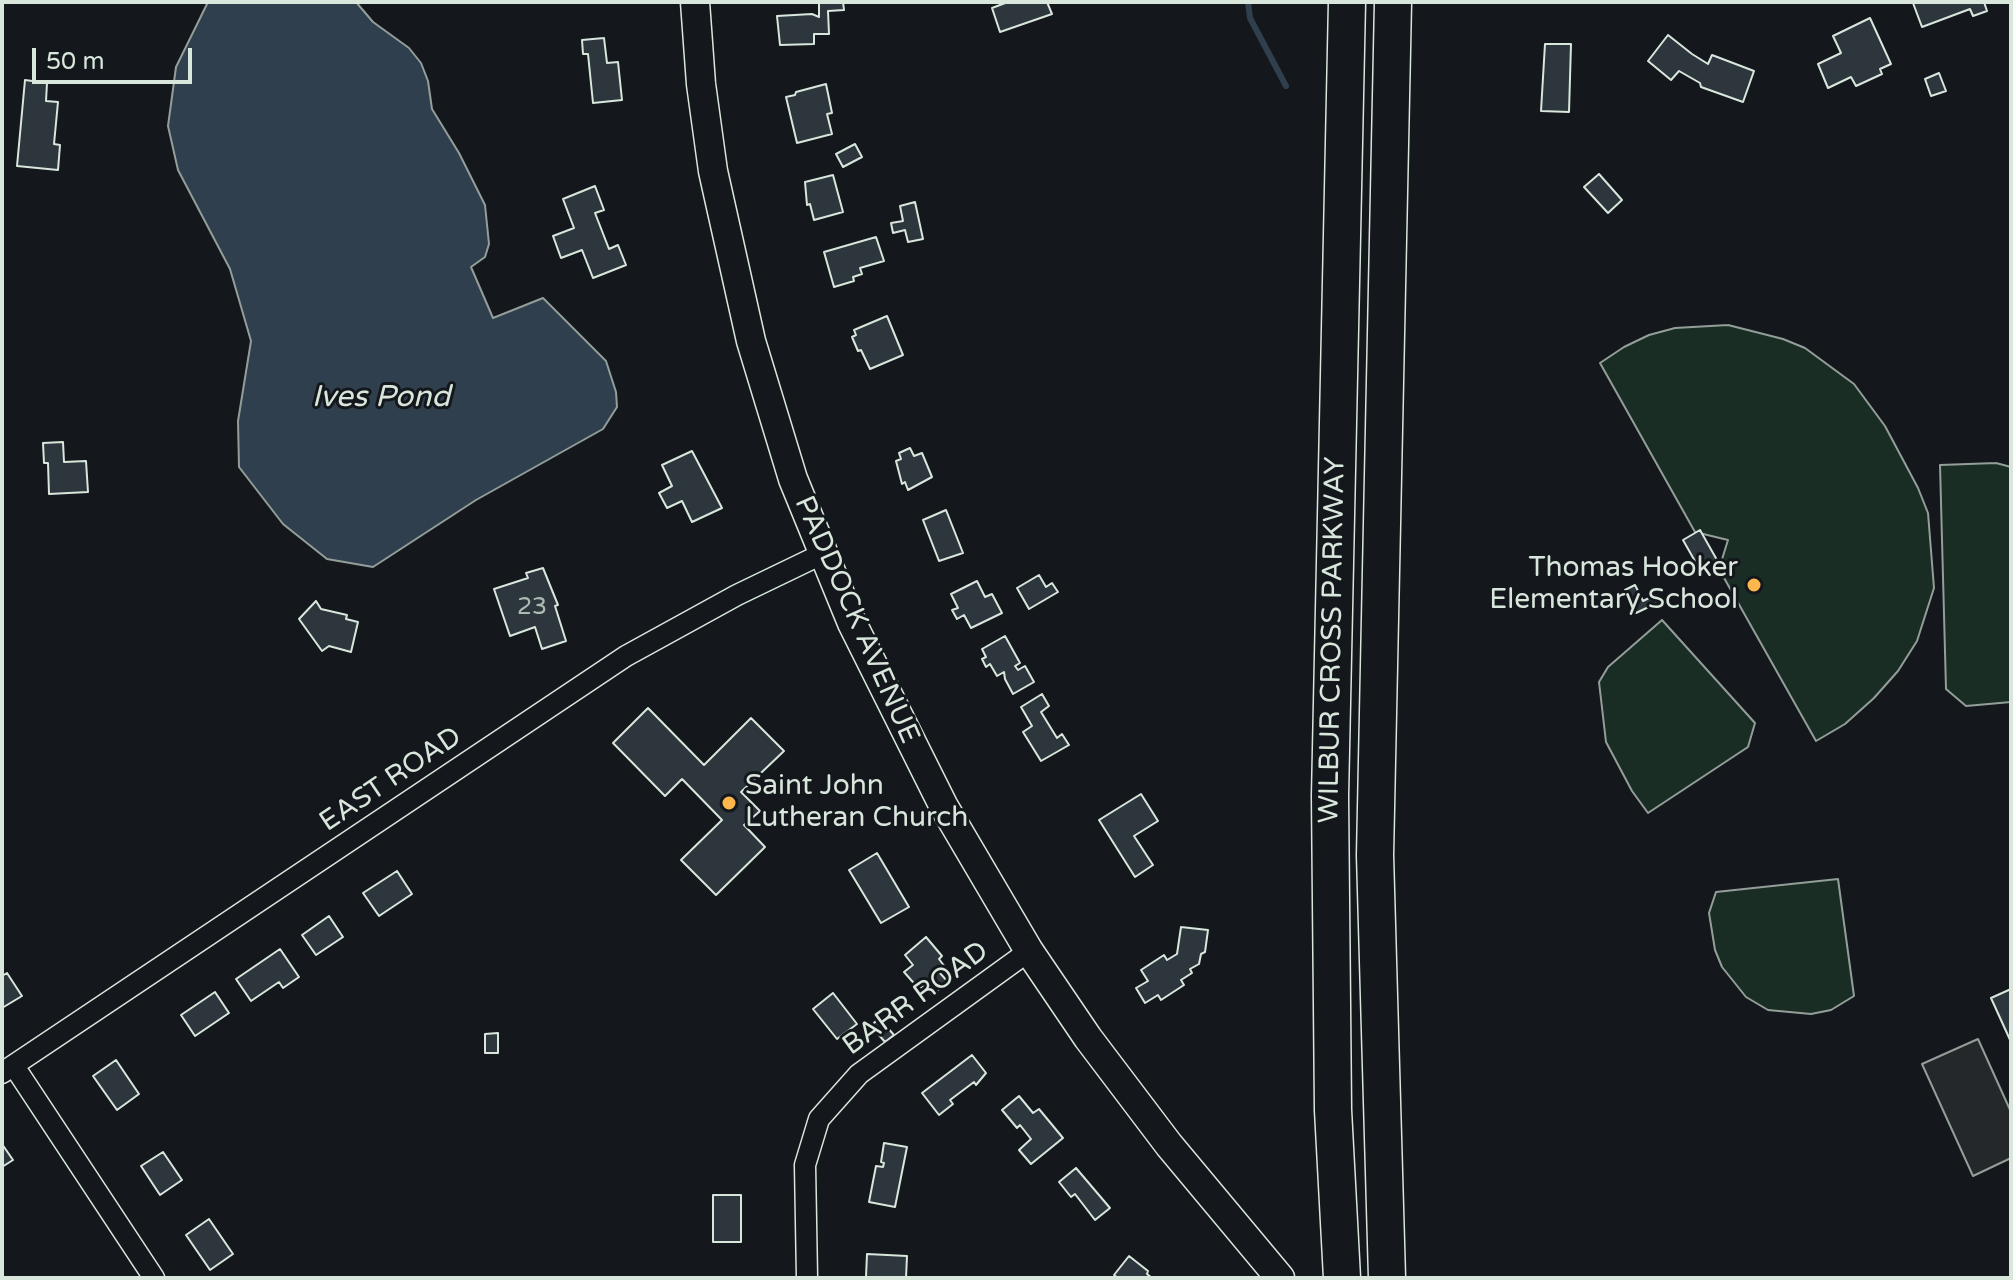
<!DOCTYPE html>
<style>
body{margin:0}
#map{position:relative;width:2013px;height:1280px;overflow:hidden;background:#14181c;font-family:"Varela Round",sans-serif}
canvas{display:block}
.frame{position:absolute;inset:0;border:4px solid #d8e6dc;pointer-events:none}
.scale{position:absolute;left:32px;top:48px;width:160px;height:36px;box-sizing:border-box;border:4px solid #d8e6dc;border-top:0;padding-left:10px;font-size:24px;line-height:28px;white-space:nowrap;color:#d8e6dc;-webkit-text-stroke:6px #14181c;paint-order:stroke}
</style>
<div id="map">
<canvas width="2013" height="1280"></canvas>
<div class="frame"></div>
<div class="scale">50 m</div>
</div>
<script>
const ctx = document.querySelector('canvas').getContext('2d');
ctx.lineJoin = 'round';
function fill(path, color) {
  ctx.fillStyle = color;
  ctx.fill(path, 'evenodd');
}
function poly(rows) {
  const path = new Path2D();
  for (const r of rows) {
    path.moveTo(r[0], r[1]);
    for (let i = 2; i < r.length; i += 2) path.lineTo(r[i], r[i + 1]);
  }
  return path;
}
function stroke(path, color, width, dash) {
  ctx.strokeStyle = color;
  ctx.lineWidth = width;
  ctx.lineCap = dash ? 'butt' : 'round';
  ctx.setLineDash(dash || []);
  ctx.stroke(path);
}
function label(font, color, halo, rows, align = 'center') {
  ctx.font = font + ' "Varela Round",sans-serif';
  ctx.lineWidth = 6;
  ctx.setLineDash([]);
  ctx.textBaseline = 'middle';
  ctx.strokeStyle = halo;
  ctx.fillStyle = color;
  for (const [text, x, y, turn = 0] of rows) {
    ctx.save();
    ctx.translate(x, y);
    ctx.rotate((+turn || 0) * Math.PI / 180);
    ctx.textAlign = isNaN(turn) ? turn : align;
    if (halo) ctx.strokeText(text, 0, 0);
    ctx.fillText(text, 0, 0);
    ctx.restore();
  }
}
const green = poly([
 [1728,325,1783,339,1805,348,1854,384,1885,426,1918,488,1928,513,1934,588,1917,641,1898,671,1874,698,1845,724,1816,741,1719,569,1728,540,1695,532,1600,363,1624,347,1649,335,1675,328,1728,325],
 [1996,463,2011,467,2011,702,1966,706,1946,689,1940,465,1996,463],
 [1662,620,1755,723,1748,747,1648,813,1632,791,1606,742,1599,682,1608,667,1662,620],
 [1838,879,1854,996,1831,1010,1811,1014,1768,1010,1746,997,1722,967,1715,950,1709,913,1716,892,1838,879]
]);
fill(green, '#1a2d24');
stroke(green, '#939e99', 2);
const parking = poly([
 [1978,1039,2011,1112,2011,1158,1973,1176,1922,1064,1978,1039]
]);
fill(parking, '#24282b');
stroke(parking, '#939e99', 2);
const water = poly([
 [208,2,356,2,373,22,409,48,421,63,428,81,432,109,459,153,485,205,489,244,485,257,471,267,493,318,543,298,606,361,616,392,617,407,603,429,476,500,373,567,327,559,283,524,239,467,238,421,251,341,230,269,178,170,168,126,176,67,208,2]
]);
fill(water, '#2f3f4d');
stroke(water, '#939e99', 2);
stroke(poly([
 [1248,2,1250,18,1286,86]
]), '#2f3f4d', 6);
const building = poly([
 [819,2,843,2,844,10,828,11,829,34,814,34,814,44,780,45,777,16,812,14,819,17,819,2],
 [1008,2,1047,2,1052,14,1000,32,992,8,1008,2],
 [1984,2,1987,11,1973,16,1970,9,1922,27,1913,3,1984,2],
 [1870,18,1891,64,1880,69,1882,74,1856,86,1851,77,1828,88,1818,64,1841,53,1833,36,1870,18],
 [1668,35,1692,54,1708,64,1712,55,1754,71,1743,102,1701,87,1700,83,1679,71,1671,80,1648,61,1668,35],
 [604,38,607,63,618,62,622,100,593,103,588,54,583,54,582,40,604,38],
 [1545,44,1571,44,1569,112,1541,111,1545,44],
 [1939,73,1946,91,1931,96,1925,79,1939,73],
 [25,80,47,83,46,101,58,102,54,144,60,145,58,170,17,166,25,80],
 [826,84,832,113,827,114,832,134,797,143,786,97,795,95,796,92,826,84],
 [855,144,862,157,843,167,836,154,855,144],
 [1599,174,1622,200,1608,213,1584,187,1599,174],
 [833,175,843,212,814,220,810,204,807,205,805,182,833,175],
 [595,186,604,210,595,213,609,249,618,245,626,265,593,278,582,250,561,258,553,236,574,228,563,199,595,186],
 [915,202,923,239,908,242,905,230,893,233,891,223,903,221,900,206,915,202],
 [876,237,884,261,860,268,862,274,853,277,854,281,834,287,824,252,876,237],
 [887,316,903,355,870,369,861,350,858,351,852,337,856,335,854,330,887,316],
 [63,442,64,462,86,461,88,492,49,494,48,463,44,463,43,443,63,442],
 [910,448,914,456,922,453,932,477,908,490,905,482,902,484,896,461,901,459,899,453,910,448],
 [692,451,722,508,692,522,682,501,667,508,659,493,672,486,662,465,692,451],
 [946,510,963,553,939,561,923,520,946,510],
 [1700,530,1717,560,1700,570,1683,540,1700,530],
 [543,568,558,605,555,606,566,641,542,649,535,627,510,636,494,589,528,578,526,573,543,568],
 [1039,575,1046,587,1052,583,1058,592,1029,609,1017,588,1039,575],
 [977,581,985,597,992,594,1002,613,971,628,964,615,957,619,952,610,958,608,951,594,977,581],
 [1635,585,1643,601,1653,596,1657,603,1636,613,1625,590,1635,585],
 [316,601,321,609,347,615,346,619,358,622,351,652,329,646,322,651,299,619,316,601],
 [1005,636,1020,663,1015,666,1018,670,1025,666,1034,682,1013,694,1005,679,1004,672,997,676,990,664,986,667,982,659,986,657,982,649,1005,636],
 [1042,694,1049,706,1041,712,1057,738,1062,734,1069,745,1041,761,1023,732,1032,726,1021,707,1042,694],
 [648,708,704,765,751,718,784,751,741,792,760,811,744,825,765,847,716,895,681,860,722,820,682,779,665,796,613,743,648,708],
 [1141,794,1158,821,1134,836,1153,865,1135,877,1099,820,1141,794],
 [877,853,909,907,881,923,849,870,877,853],
 [397,871,412,894,379,916,363,893,397,871],
 [329,916,343,937,316,955,302,935,329,916],
 [1181,927,1208,930,1205,952,1201,954,1199,964,1190,969,1192,973,1181,980,1184,985,1161,1000,1158,995,1145,1003,1136,988,1148,981,1141,970,1164,955,1167,960,1177,954,1181,927],
 [926,937,942,956,939,959,945,967,939,972,948,982,932,995,924,985,919,989,904,972,913,965,905,955,926,937],
 [280,949,299,977,283,988,279,982,251,1001,236,979,280,949],
 [7,973,22,996,2,1008,2,976,7,973],
 [2011,989,2011,1042,1991,998,2011,989],
 [215,992,229,1013,195,1036,181,1015,215,992],
 [833,993,857,1024,837,1039,813,1009,833,993],
 [879,1018,894,1035,885,1042,871,1026,879,1018],
 [498,1033,498,1053,485,1053,485,1034,498,1033],
 [972,1055,986,1073,976,1085,974,1082,950,1100,953,1104,939,1115,922,1093,972,1055],
 [116,1060,139,1094,117,1110,93,1076,116,1060],
 [1019,1096,1033,1113,1039,1109,1063,1138,1031,1164,1019,1150,1031,1139,1020,1125,1017,1128,1002,1110,1019,1096],
 [884,1143,907,1147,895,1207,869,1202,876,1166,883,1167,884,1163,881,1162,884,1143],
 [2,1144,13,1160,2,1167,2,1144],
 [163,1152,182,1180,160,1195,141,1166,163,1152],
 [1076,1168,1110,1208,1095,1220,1075,1194,1071,1197,1059,1182,1076,1168],
 [713,1195,741,1195,741,1242,713,1242,713,1195],
 [209,1219,233,1254,210,1270,186,1235,209,1219],
 [867,1254,907,1256,906,1278,866,1277,867,1254],
 [1129,1256,1148,1271,1147,1274,1152,1278,1118,1278,1114,1275,1129,1256]
]);
fill(building, '#2c363c');
stroke(building, '#d8e6dc', 2);
const street = poly([
 [14,1066,154,1278],
 [2,1073,626,656,737,595,822,554],
 [807,1278,805,1165,819,1119,859,1074,1029,951]
]);
const secondary = poly([
 [695,2,701,84,713,171,751,341,793,479,852,623,943,805,1029,951,1088,1038,1169,1145,1280,1278]
]);
const highway = poly([
 [1342,1278,1333,1110,1330,796,1347,2],
 [1387,1278,1375,855,1393,2]
]);
stroke(street, '#d8e6dc', 23);
stroke(secondary, '#d8e6dc', 31);
stroke(highway, '#d8e6dc', 39);
stroke(street, '#14181c', 20);
stroke(secondary, '#14181c', 28);
stroke(highway, '#14181c', 36);
for (const [x, y, r, color] of [
 [1754,585,8,"#ffb74d"],
 [729,803,8,"#ffb74d"]
]) {
  const dot = new Path2D();
  dot.arc(x, y, r, 0, 2 * Math.PI);
  ctx.fillStyle = color;
  ctx.fill(dot);
  stroke(dot, '#14181c', 3);
}
label('24px', '#adbab4', null, [
 ["23",532,608]
]);
label('28px', '#d8e6dc', '#14181c', [
 ["Thomas Hooker",1738,569],
 ["Elementary School",1738,601],
 ["Saint John",745,787,"left"],
 ["Lutheran Church",745,819,"left"]
], 'right');
label('28px', '#d8e6dc', '#14181c', [
 ["PADDOCK AVENUE",856,620,66],
 ["WILBUR CROSS PARKWAY",1333,640,-89],
 ["EAST ROAD",391,780,-34],
 ["BARR ROAD",916,999,-36]
]);
label('italic 30px', '#d8e6dc', '#14181c', [
 ["Ives Pond",381,398]
]);
</script>
